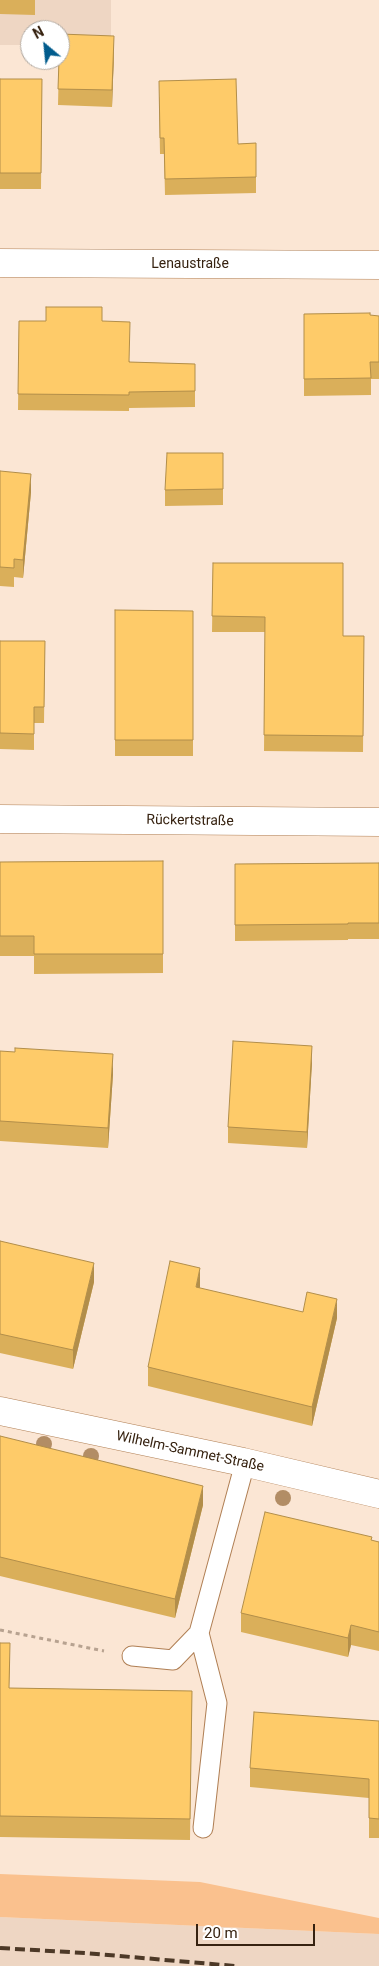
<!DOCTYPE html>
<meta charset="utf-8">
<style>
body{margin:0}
#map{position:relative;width:379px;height:1966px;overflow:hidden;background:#fbe6d4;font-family:Roboto,sans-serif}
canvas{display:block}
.north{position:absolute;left:20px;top:20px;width:50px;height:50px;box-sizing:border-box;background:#fff;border:1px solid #afa79f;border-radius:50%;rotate:332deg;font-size:14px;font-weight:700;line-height:20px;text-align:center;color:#362210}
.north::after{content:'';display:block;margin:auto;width:18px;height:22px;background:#015c8d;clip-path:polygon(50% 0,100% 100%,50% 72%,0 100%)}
.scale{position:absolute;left:196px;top:1924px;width:119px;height:22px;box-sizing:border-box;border:2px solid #362210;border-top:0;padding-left:6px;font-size:15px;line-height:18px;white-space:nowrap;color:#362210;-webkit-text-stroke:4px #fff;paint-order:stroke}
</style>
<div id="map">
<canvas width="379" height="1966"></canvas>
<div class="north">N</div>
<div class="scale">20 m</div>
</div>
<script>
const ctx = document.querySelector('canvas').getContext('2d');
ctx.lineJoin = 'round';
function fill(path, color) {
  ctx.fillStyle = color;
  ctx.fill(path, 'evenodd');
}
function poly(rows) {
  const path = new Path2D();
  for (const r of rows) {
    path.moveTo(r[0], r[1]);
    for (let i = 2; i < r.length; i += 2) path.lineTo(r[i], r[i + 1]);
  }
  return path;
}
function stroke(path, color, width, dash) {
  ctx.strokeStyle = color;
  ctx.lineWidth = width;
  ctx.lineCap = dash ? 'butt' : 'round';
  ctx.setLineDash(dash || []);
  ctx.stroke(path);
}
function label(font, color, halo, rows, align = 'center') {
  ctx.font = font + ' Roboto,sans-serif';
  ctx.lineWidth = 4;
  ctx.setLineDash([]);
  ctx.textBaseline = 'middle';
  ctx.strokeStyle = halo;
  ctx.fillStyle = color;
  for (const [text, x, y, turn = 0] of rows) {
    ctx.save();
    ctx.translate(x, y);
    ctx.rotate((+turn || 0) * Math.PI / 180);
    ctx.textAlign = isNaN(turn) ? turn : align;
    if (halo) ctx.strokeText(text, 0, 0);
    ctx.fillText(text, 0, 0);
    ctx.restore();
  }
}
fill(poly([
 [0,0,111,0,111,46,60,45,60,30,30,30,30,45,0,45],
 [0,1917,379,1934,379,1966,0,1966]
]), '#eed6c3');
fill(poly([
 [0,1874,200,1882,379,1918,379,1934,0,1917]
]), '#fac18e');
const lane = poly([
 [132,1656,173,1660,199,1633],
 [203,1828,217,1703,199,1633,245,1463]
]);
const street = poly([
 [0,263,379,265],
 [0,819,379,822],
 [0,1411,243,1462,379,1494]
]);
stroke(lane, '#b07f54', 21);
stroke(street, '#b07f54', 29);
stroke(poly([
 [0,1630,104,1651]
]), '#b7a290', 3, [4, 4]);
stroke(lane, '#fff', 19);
stroke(street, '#fff', 28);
stroke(poly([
 [0,1948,85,1953,235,1966]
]), '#4d3927', 4, [10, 5]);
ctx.fillStyle = '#b28d65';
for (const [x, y] of [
 [44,1444],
 [91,1456],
 [283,1498]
]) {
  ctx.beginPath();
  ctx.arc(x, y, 8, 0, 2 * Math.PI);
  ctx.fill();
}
fill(poly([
 [0,0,35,0,35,15,0,14],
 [114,52,112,107,58,105,59,60],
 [0,79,42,79,41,189,0,189],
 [159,97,238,144,256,143,256,193,165,195,164,154,160,154],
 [304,314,379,316,379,379,371,379,371,395,304,396],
 [19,321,102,321,130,362,195,364,195,407,129,408,129,411,18,410],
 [223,453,223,505,165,506,165,490],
 [0,471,31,492,23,578,14,577,14,587,0,586],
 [213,563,343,636,364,636,363,752,264,751,265,632,212,632],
 [115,610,193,611,193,756,115,756],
 [0,641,45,641,44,723,34,723,34,750,0,749],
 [163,861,163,973,34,974,34,956,0,956,0,862],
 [379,863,379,939,348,939,348,940,235,941,235,864],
 [0,1051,113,1074,108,1148,0,1141],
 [312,1062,307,1148,228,1143,228,1127],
 [0,1241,94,1282,73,1369,0,1353],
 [303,1312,337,1318,312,1426,148,1386,148,1367],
 [0,1436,203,1505,175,1618,0,1576],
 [372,1541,379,1542,379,1651,351,1645,348,1657,241,1632,241,1613],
 [0,1643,10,1663,9,1688,192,1691,190,1840,0,1837],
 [379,1721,379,1838,369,1838,369,1798,250,1787,250,1768]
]), '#daaf5a');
fill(poly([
 [114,36,114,52,112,107,112,90],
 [31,474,31,492,23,578,23,560],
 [312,1046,312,1062,307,1148,307,1132],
 [113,1054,113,1074,108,1148,108,1128],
 [94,1263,94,1282,73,1369,73,1350],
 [200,1268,200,1287,196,1306,196,1287],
 [337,1299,337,1318,312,1426,312,1407],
 [203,1486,203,1505,175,1618,175,1599],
 [351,1625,351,1645,348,1657,348,1638]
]), '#b28e4a');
const building = poly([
 [60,34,114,36,112,90,58,89,59,60,60,60,60,34],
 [0,79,42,79,41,173,0,173,0,79],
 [236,79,238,144,256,143,256,177,165,179,164,138,160,138,159,81,236,79],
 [46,307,102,307,102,321,130,322,129,362,195,364,195,391,129,392,129,395,18,394,19,321,46,321,46,307],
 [370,313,370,315,379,316,379,362,370,362,371,378,304,379,304,314,370,313],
 [167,453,223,453,223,489,165,490,167,453],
 [0,471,31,474,23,560,14,559,14,568,0,567,0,471],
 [213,563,343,563,343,636,364,636,363,736,264,735,265,617,212,616,213,563],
 [115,610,193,611,193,740,115,740,115,610],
 [0,641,45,641,44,707,34,707,34,734,0,733,0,641],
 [163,861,163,954,34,954,34,936,0,936,0,862,163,861],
 [379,863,379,923,348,923,348,924,235,925,235,864,379,863],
 [233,1041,312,1046,307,1132,228,1127,233,1041],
 [15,1048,113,1054,108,1128,0,1121,0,1051,15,1052,15,1048],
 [0,1241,94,1263,73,1350,0,1334,0,1241],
 [170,1261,200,1268,196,1287,303,1312,307,1292,337,1299,312,1407,148,1367,170,1261],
 [0,1436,203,1486,175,1599,0,1557,0,1436],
 [265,1512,372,1537,371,1540,379,1542,379,1632,351,1625,348,1638,241,1613,265,1512],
 [0,1643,10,1643,9,1688,192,1691,190,1819,0,1816,0,1643],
 [254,1712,379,1721,379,1819,369,1818,369,1779,250,1768,254,1712]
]);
fill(building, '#fecb69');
stroke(building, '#b28e4a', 1);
label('14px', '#362210', '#fff', [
 ["Lenaustraße",190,264],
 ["Rückertstraße",190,821,1],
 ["Wilhelm-Sammet-Straße",190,1452,12]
]);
</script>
